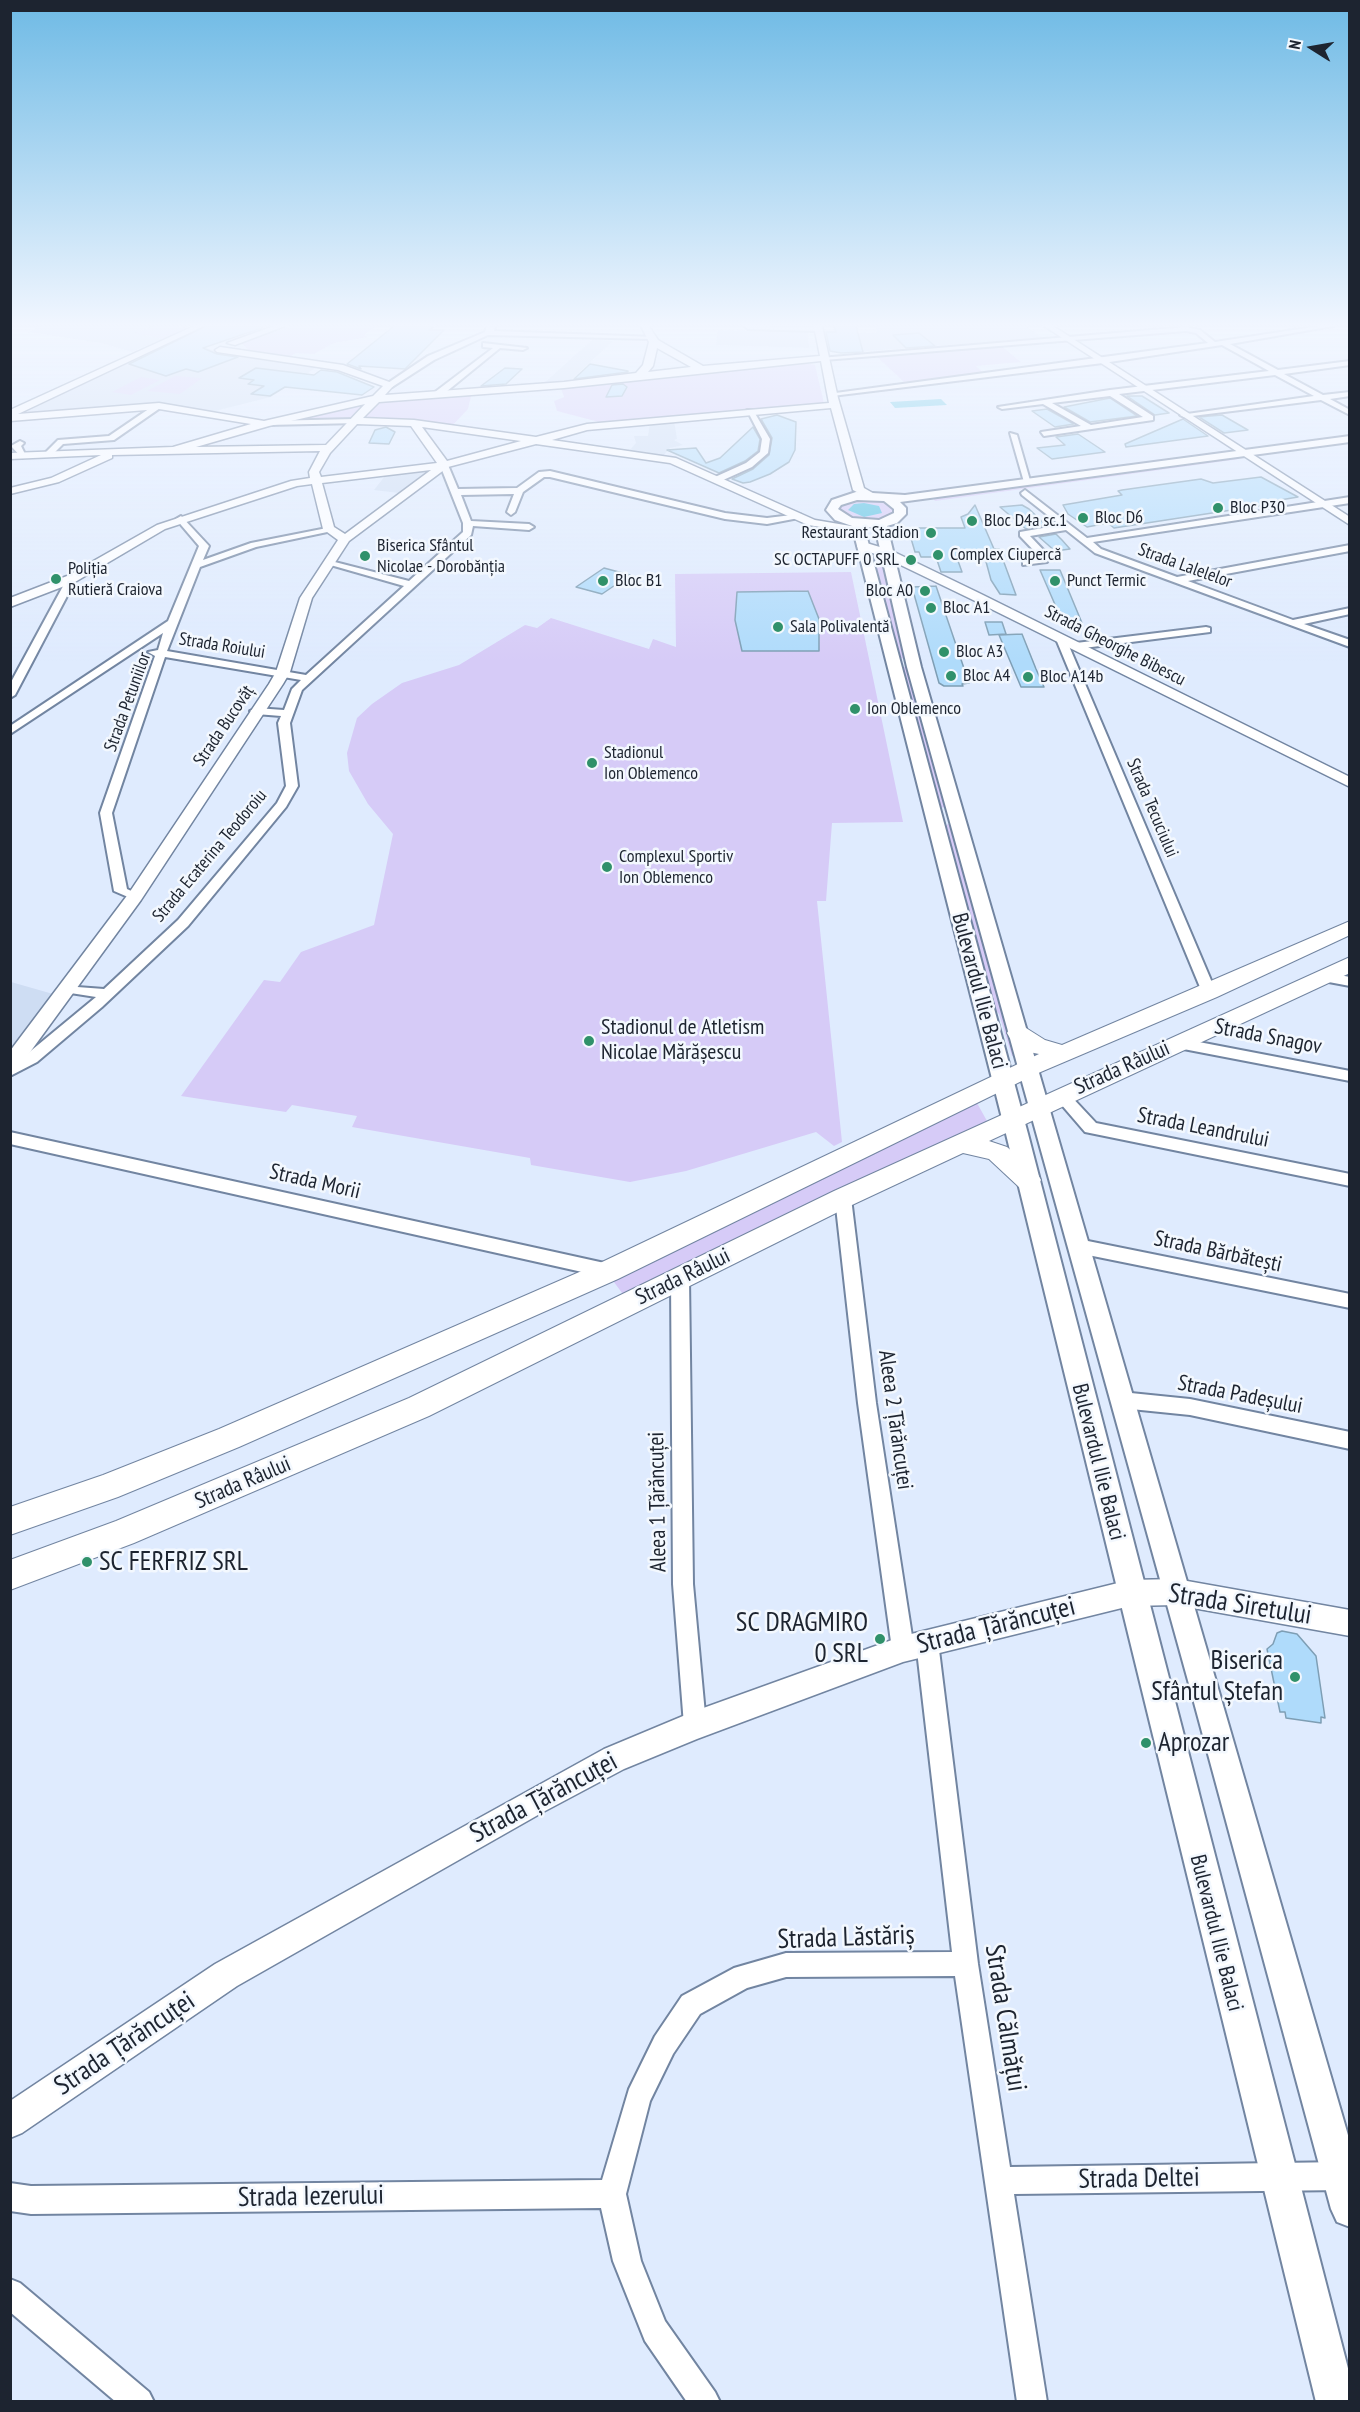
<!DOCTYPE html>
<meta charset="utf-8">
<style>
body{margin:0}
#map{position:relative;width:1360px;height:2412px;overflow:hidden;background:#dfebfe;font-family:"PT Sans Narrow",sans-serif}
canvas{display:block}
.frame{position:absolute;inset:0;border:12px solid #1d2430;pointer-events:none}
.north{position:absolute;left:1282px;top:18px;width:60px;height:60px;-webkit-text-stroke:4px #f3f8fe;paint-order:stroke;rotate:281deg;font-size:16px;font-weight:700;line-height:24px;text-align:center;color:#1d2430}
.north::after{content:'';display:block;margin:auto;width:21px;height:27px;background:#1d2430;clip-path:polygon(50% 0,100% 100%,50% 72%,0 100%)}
</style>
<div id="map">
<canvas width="1360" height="2412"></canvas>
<div class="frame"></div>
<div class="north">N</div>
</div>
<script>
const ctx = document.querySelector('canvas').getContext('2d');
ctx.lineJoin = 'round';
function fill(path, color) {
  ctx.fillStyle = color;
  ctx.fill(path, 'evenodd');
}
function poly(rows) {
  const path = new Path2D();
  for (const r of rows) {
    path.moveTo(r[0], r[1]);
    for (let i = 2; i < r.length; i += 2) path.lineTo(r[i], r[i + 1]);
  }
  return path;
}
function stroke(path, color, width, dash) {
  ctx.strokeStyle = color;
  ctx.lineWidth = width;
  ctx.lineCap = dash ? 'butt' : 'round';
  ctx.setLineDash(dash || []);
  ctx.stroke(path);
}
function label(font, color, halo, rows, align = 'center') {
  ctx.font = font + ' "PT Sans Narrow",sans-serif';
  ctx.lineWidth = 5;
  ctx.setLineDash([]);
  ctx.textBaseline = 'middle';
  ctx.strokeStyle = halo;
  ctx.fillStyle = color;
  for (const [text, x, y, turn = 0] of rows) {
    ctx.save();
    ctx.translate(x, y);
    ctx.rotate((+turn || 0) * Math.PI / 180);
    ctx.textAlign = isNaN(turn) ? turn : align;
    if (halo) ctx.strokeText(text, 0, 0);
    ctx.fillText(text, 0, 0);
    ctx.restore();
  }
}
fill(poly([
 [41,326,153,326,135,333,163,339,132,352,101,343,28,332],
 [876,326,1025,326,1043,338,841,353,829,351,824,332,877,333],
 [718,330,808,332,809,348,716,345],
 [593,339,613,341,570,381,544,383],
 [176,340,192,341,212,350,240,357,317,367,271,397,211,412,145,403,32,415,26,412,134,358],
 [674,420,677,439,674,440,683,445,670,448,663,456,628,452,636,443,634,436,648,436,650,423],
 [426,469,429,470,399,493,374,490,388,472],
 [11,982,53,994,11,1047]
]), '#ceddf3');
fill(poly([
 [153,326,177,326,189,328,163,339,134,333],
 [290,326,376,326,364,335,368,337,334,343,314,354,296,353,288,358,253,354,241,343],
 [1000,345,1021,362,976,366,985,374,904,382,875,355],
 [801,362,815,365,824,403,603,423,557,411,554,401,564,397,561,388],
 [175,376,202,378,180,394,147,391],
 [141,377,160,380,131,395,112,392],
 [472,392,468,409,450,428,414,423,280,423,374,399],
 [1236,457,1240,459,935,501,933,498],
 [853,499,885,503,893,510,892,513,874,521,848,518,839,511,838,508],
 [871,552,880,553,909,655,906,659,900,658,897,655],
 [851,572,903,822,832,823,826,901,817,901,842,1142,834,1146,816,1132,686,1171,630,1182,531,1165,530,1158,352,1127,357,1116,292,1105,286,1112,181,1096,264,980,280,982,301,952,374,925,393,834,368,804,349,771,347,753,357,718,372,704,402,683,459,665,525,625,537,628,551,618,649,649,653,639,676,647,675,574],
 [904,667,909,667,949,808,938,807,902,669],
 [951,823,1016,1057,1012,1056,999,1014,991,1005,944,826],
 [977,1103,987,1121,625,1297,611,1278]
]), '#d6cbf7');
fill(poly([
 [941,399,947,405,895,408,890,402],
 [864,503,879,506,882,513,864,517,848,510,854,504]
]), '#58c2e1');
const building = poly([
 [206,326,262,326,262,328,203,348,217,354,238,357,198,372,186,369,166,376,129,364,206,326],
 [394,326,434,326,429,330,444,330,405,369,359,366,361,369,347,364,394,326],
 [834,326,856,326,863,352,841,353,830,351,826,332,836,332,834,326],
 [919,333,935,346,906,348,893,335,919,333],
 [590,364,628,371,628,372,574,379,590,364],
 [256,368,314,375,321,370,337,372,374,387,362,395,285,387,270,396,251,394,264,386,248,384,254,380,239,378,256,368],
 [505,368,522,369,506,384,481,386,505,368],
 [623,384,627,387,622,396,606,397,612,385,623,384],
 [1127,396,1142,396,1169,413,1155,415,1127,396],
 [1110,398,1137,416,1090,422,1064,407,1110,398],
 [1047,409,1074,424,1055,427,1032,411,1047,409],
 [777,415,796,422,795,450,789,462,770,474,750,482,743,483,732,479,753,469,769,455,772,438,761,419,777,415],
 [1222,415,1248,430,1224,433,1199,417,1222,415],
 [1183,419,1208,436,1126,447,1125,444,1183,419],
 [386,427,395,432,389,444,369,443,375,430,386,427],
 [753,427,760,439,758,451,745,461,719,473,667,450,696,448,706,463,720,458,753,427],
 [1078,434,1105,452,1052,459,1037,448,1065,445,1056,437,1078,434],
 [1261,477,1298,497,1268,502,1271,504,1114,528,1108,523,1087,527,1068,514,1063,505,1122,495,1118,491,1122,490,1201,479,1213,483,1261,477],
 [975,505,994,549,999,549,1016,595,1000,594,991,580,985,558,957,558,962,572,941,572,936,557,921,557,919,552,915,552,910,535,914,535,912,528,965,528,961,517,968,514,975,505],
 [1022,505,1029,509,1046,525,1026,529,1000,507,1022,505],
 [1056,534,1062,540,1070,549,1055,551,1039,537,1056,534],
 [604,568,630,575,602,594,576,587,604,568],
 [1040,570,1060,570,1082,623,1063,623,1040,570],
 [936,586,969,683,962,684,963,686,944,686,939,683,912,587,936,586],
 [808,591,819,619,819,651,742,651,735,620,737,592,808,591],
 [985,622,1002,622,1006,634,989,635,985,622],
 [1022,634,1036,669,1044,687,1021,687,999,635,1022,634],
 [1282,1631,1297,1634,1316,1656,1325,1718,1321,1717,1321,1723,1286,1718,1285,1712,1280,1712,1267,1649,1273,1644,1277,1633,1282,1631]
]);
fill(building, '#afdbfb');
stroke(building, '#7e9eb4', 1.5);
const minor = poly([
 [487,326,495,327,494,331,655,337,651,339,488,335,434,360,392,387,385,385,428,356,485,332,487,326],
 [745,326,819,327,822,329,819,331,748,329,745,326],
 [1319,326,1333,326,1230,344,1278,370,1350,361,1350,365,1284,374,1323,395,1350,392,1350,396,1330,399,1350,410,1350,415,1321,400,1184,417,1180,415,1314,396,1275,375,1119,394,1153,416,1153,420,1044,436,1041,432,1081,426,1043,404,1002,409,998,407,1110,390,1269,371,1222,345,1103,363,832,396,828,394,1208,343,1196,333,1186,331,824,360,820,358,1186,327,1200,330,1215,342,1319,326],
 [1110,396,1143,417,1091,425,1052,403,1110,396],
 [483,343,527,348,523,350,500,348,441,396,435,396,435,392,493,348,483,347,483,343],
 [156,404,163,406,114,440,63,444,51,456,44,454,58,440,109,436,156,404],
 [747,410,753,410,770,439,768,453,752,467,721,481,715,481,715,477,746,463,760,452,762,439,747,410],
 [355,419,358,423,267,425,263,423,267,421,355,419],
 [1010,433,1017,435,1031,484,1024,482,1010,433],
 [20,441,24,443,21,446,26,456,22,458,11,446,20,441],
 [444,462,448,465,458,489,517,488,539,472,550,471,725,513,767,518,800,514,804,517,767,524,725,519,550,477,544,477,523,492,515,512,511,515,507,512,514,494,461,495,471,521,529,524,534,527,529,530,473,526,471,535,302,690,290,723,298,786,286,807,188,926,102,1007,37,1062,10,1076,10,1064,27,1054,96,997,64,992,62,989,64,986,104,989,178,920,277,803,286,786,278,723,281,716,256,714,250,711,256,708,284,710,292,689,301,680,165,657,112,813,127,889,142,896,135,900,114,891,100,813,155,656,148,652,158,650,163,633,10,734,10,726,168,621,199,546,176,519,181,516,209,546,203,560,251,543,332,527,332,531,256,547,200,567,167,651,306,675,404,586,327,564,327,560,409,581,463,532,463,523,440,465,444,462],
 [1025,490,1087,538,1350,497,1350,503,1093,542,1101,549,1177,577,1350,545,1350,551,1188,581,1293,620,1350,608,1350,614,1304,624,1350,640,1350,647,1095,553,1066,530,1030,536,1050,557,1047,562,1023,565,1023,561,1040,557,1020,536,1020,532,1060,525,1022,495,1021,493,1025,490],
 [68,577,76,579,15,695,10,698,10,684,68,577],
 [1206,627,1210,628,1210,632,1076,649,1071,646,1076,643,1206,627],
 [1057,637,1066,639,1216,992,1214,995,1204,995,1202,992,1056,639,1057,637],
 [1323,972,1350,977,1350,986,1318,980,1316,977,1323,972],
 [1178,1038,1350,1071,1350,1081,1173,1047,1171,1043,1173,1039,1178,1038],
 [1062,1091,1067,1092,1096,1123,1350,1174,1350,1186,1085,1132,1054,1096,1062,1091],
 [10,1132,609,1264,615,1266,618,1271,615,1276,609,1278,10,1144,10,1132],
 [843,1192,851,1198,876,1403,914,1649,911,1656,903,1660,895,1656,892,1649,858,1403,835,1198,843,1192],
 [1078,1239,1350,1294,1350,1308,1078,1253,1072,1251,1070,1246,1072,1241,1078,1239],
 [680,1271,686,1273,689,1278,693,1584,706,1725,703,1733,695,1736,687,1733,684,1725,673,1584,671,1278,674,1273,680,1271],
 [1121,1392,1190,1399,1350,1432,1350,1449,1190,1415,1121,1408,1114,1406,1112,1400,1114,1394,1121,1392],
 [927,1632,935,1635,938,1642,978,1964,1010,2167,1344,2162,1350,2165,1350,2187,1344,2190,1014,2194,1047,2402,1017,2402,955,1976,786,1977,747,1988,700,2014,673,2054,650,2101,626,2194,641,2261,665,2321,715,2392,720,2402,687,2402,645,2341,613,2261,601,2208,31,2214,10,2211,10,2183,31,2186,602,2180,629,2089,655,2036,682,1996,734,1968,786,1953,952,1952,916,1642,919,1635,927,1632],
 [10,2279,20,2283,149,2392,154,2402,116,2402,10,2312,10,2279]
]);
const tertiary = poly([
 [194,326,204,326,18,414,159,403,264,421,373,396,383,386,338,370,217,352,215,350,220,347,343,365,392,383,394,385,385,395,564,382,636,373,643,365,649,342,641,326,649,326,658,340,703,366,820,356,814,326,822,326,838,398,864,488,878,496,868,498,853,490,831,408,587,430,552,440,676,458,815,520,863,528,865,530,859,533,808,525,670,463,536,444,448,467,349,541,312,598,290,672,283,684,141,900,17,1070,10,1071,10,1051,129,893,269,684,276,672,300,598,338,540,323,529,312,484,297,486,165,529,75,582,10,607,10,598,67,576,157,525,291,481,310,478,309,472,320,451,112,455,112,458,59,482,10,494,10,488,51,478,101,455,10,459,10,453,173,447,251,424,159,409,10,421,10,410,194,326],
 [657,348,691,367,648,372,653,366,657,348],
 [821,361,829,403,587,424,536,437,414,420,363,418,379,402,564,388,821,361],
 [365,404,326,445,196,447,269,426,365,404],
 [357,424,411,426,437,463,321,477,319,472,330,453,357,424],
 [422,427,521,441,447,461,422,427],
 [431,470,345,534,334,527,322,483,431,470],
 [274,326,285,326,235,345,227,343,274,326],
 [1044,326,1053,326,1350,517,1350,525,1044,326],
 [863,542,890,550,979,593,1350,777,1350,787,971,599,882,556,859,549,857,546,863,542],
 [1176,1579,1350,1610,1350,1636,1176,1605,1130,1606,903,1662,697,1739,624,1769,545,1811,237,1986,22,2133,10,2138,10,2101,215,1964,604,1749,695,1711,903,1636,1130,1580,1176,1579]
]);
const secondary = poly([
 [1350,436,1350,442,900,502,906,508,906,514,897,523,887,526,921,667,1350,2142,1350,2227,1337,2222,1331,2209,1192,1695,907,667,875,527,864,527,1028,1134,1350,2376,1350,2402,1316,2402,1006,1134,852,526,835,520,826,510,832,500,856,492,905,495,1350,436],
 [857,500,884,501,894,509,894,513,879,520,852,518,838,509,841,505,857,500]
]);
const primary = poly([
 [1350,921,1350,935,1217,997,1036,1074,618,1279,239,1447,118,1497,10,1535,10,1507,103,1475,219,1429,600,1263,1039,1054,1029,1052,1010,1038,1007,1033,1010,1028,1018,1025,1026,1028,1045,1040,1062,1045,1350,921],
 [1350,957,1350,973,989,1141,1007,1147,1037,1173,1041,1180,1037,1187,1028,1189,1019,1187,989,1159,963,1153,852,1205,429,1416,134,1543,10,1590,10,1560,116,1521,409,1398,834,1191,1350,957]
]);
stroke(minor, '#7285a1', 4);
stroke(tertiary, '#7285a1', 3);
stroke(secondary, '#7285a1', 4);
stroke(primary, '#7285a1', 2);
fill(minor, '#fff');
fill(tertiary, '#fff');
fill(secondary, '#fff');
fill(primary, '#fff');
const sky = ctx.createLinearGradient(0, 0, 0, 663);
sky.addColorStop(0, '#6ebae5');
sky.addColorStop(0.49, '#f1f6ff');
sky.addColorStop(1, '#f1f6ff00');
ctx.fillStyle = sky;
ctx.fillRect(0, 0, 1360, 663);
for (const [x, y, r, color] of [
 [1218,508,6,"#30916a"],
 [1083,518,6,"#30916a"],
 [972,521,6,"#30916a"],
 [931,533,6,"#30916a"],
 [938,555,6,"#30916a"],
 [365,556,6,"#30916a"],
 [911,560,6,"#30916a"],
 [56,579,6,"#30916a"],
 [603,581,6,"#30916a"],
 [1055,581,6,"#30916a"],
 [925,591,6,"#30916a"],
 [931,608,6,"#30916a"],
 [778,627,6,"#30916a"],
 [944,652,6,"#30916a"],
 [951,676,6,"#30916a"],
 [1028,677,6,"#30916a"],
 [855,709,6,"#30916a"],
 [592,763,6,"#30916a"],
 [607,867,6,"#30916a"],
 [589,1041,6,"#30916a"],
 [87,1562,6,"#30916a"],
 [880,1639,6,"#30916a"],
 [1295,1677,6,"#30916a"],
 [1146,1743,6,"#30916a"]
]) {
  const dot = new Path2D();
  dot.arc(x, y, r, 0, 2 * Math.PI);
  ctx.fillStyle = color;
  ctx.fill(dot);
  stroke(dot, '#f3f8fe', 2);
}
label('18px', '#1d2430', '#f3f8fe', [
 ["Bloc P30",1230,508],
 ["Bloc D6",1095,518],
 ["Bloc D4a sc.1",984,521],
 ["Restaurant Stadion",919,533,"right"],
 ["Biserica Sfântul",377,546],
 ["Nicolae - Dorobănția",377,567],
 ["Complex Ciupercă",950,555],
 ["SC OCTAPUFF 0 SRL",899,560,"right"],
 ["Poliția",68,569],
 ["Rutieră Craiova",68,590],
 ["Bloc B1",615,581],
 ["Punct Termic",1067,581],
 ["Bloc A0",913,591,"right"],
 ["Bloc A1",943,608],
 ["Sala Polivalentă",790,627],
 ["Bloc A3",956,652],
 ["Bloc A4",963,676],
 ["Bloc A14b",1040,677],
 ["Ion Oblemenco",867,709],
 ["Stadionul",604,753],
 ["Ion Oblemenco",604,774],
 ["Complexul Sportiv",619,857],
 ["Ion Oblemenco",619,878]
], 'left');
label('18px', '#1d2430', '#f3f8fe', [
 ["Strada Lalelelor",1185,566,20],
 ["Strada Roiului",222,646,9],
 ["Strada Gheorghe Bibescu",1115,646,27],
 ["Strada Petuniilor",128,702,-70],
 ["Strada Bucovăț",224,726,-56],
 ["Strada Tecuciului",1152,808,67],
 ["Strada Ecaterina Teodoroiu",210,856,-50]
]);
label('22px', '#1d2430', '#f3f8fe', [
 ["Bulevardul Ilie Balaci",979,991,75],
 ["Strada Snagov",1268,1037,11],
 ["Strada Râului",1122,1068,-24],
 ["Strada Leandrului",1203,1128,11],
 ["Strada Morii",315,1182,13],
 ["Strada Bărbătești",1218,1252,12],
 ["Strada Râului",683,1277,-26],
 ["Strada Padeșului",1240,1395,11],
 ["Aleea 2 Țărăncuței",895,1420,82],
 ["Bulevardul Ilie Balaci",1098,1462,76],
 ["Strada Râului",243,1483,-23],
 ["Aleea 1 Țărăncuței",658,1502,-91],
 ["Bulevardul Ilie Balaci",1216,1933,76]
]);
label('22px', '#1d2430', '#f3f8fe', [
 ["Stadionul de Atletism",601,1028],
 ["Nicolae Mărășescu",601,1053]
], 'left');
label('27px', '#1d2430', '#f3f8fe', [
 ["SC FERFRIZ SRL",99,1562],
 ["SC DRAGMIRO",868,1623,"right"],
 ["0 SRL",868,1654,"right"],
 ["Biserica",1283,1661,"right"],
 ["Sfântul Ștefan",1283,1692,"right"],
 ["Aprozar",1158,1743]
], 'left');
label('27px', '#1d2430', '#f3f8fe', [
 ["Strada Siretului",1240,1605,9],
 ["Strada Țărăncuței",996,1626,-14],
 ["Strada Țărăncuței",544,1798,-28],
 ["Strada Lăstăriș",846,1938,-2],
 ["Strada Călmățui",1005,2018,81],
 ["Strada Țărăncuței",125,2044,-34],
 ["Strada Deltei",1139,2179,-1],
 ["Strada Iezerului",311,2197,-1]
]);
</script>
